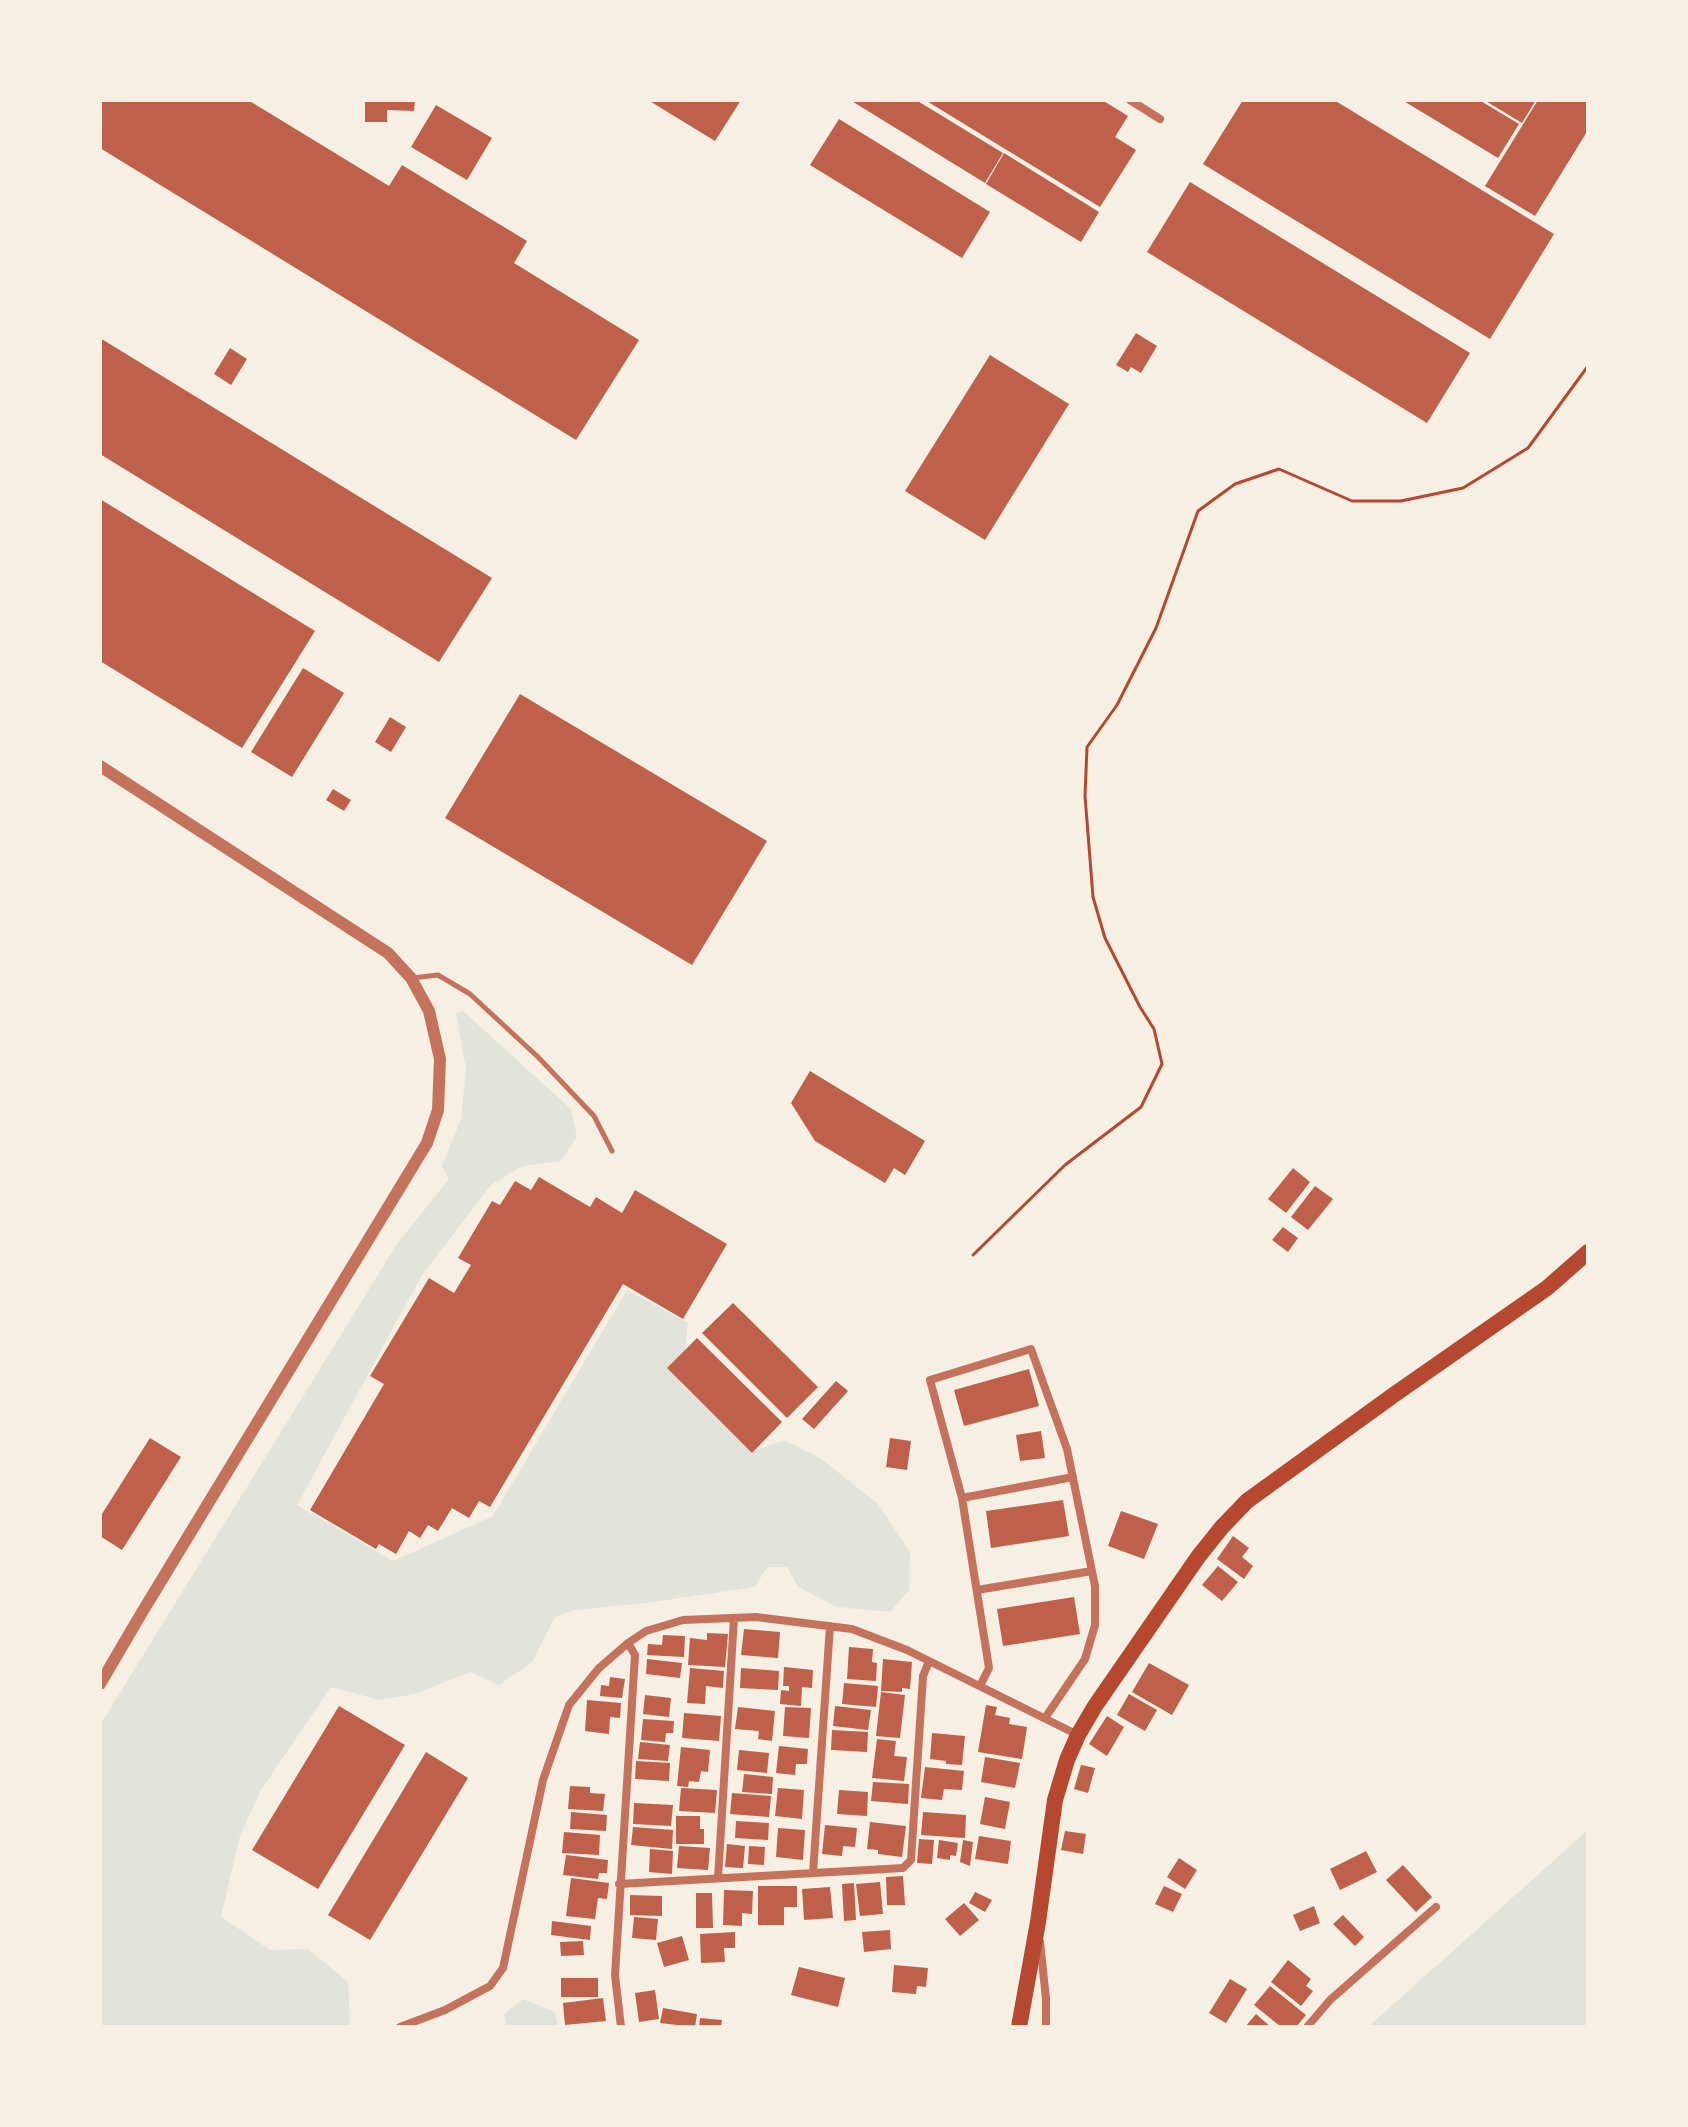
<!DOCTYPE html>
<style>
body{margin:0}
#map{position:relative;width:1688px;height:2127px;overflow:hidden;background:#f6efe4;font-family:Karla,sans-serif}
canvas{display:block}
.frame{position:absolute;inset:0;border:102px solid #f6efe4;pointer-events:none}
</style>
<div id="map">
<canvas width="1688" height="2127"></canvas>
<div class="frame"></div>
</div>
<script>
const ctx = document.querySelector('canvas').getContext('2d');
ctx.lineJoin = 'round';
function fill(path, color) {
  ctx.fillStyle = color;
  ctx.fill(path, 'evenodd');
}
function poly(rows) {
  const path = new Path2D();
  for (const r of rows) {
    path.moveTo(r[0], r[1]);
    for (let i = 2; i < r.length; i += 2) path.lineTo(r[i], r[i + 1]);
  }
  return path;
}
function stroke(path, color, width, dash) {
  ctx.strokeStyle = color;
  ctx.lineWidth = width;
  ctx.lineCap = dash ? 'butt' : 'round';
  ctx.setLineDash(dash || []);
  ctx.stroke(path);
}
fill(poly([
 [463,1011,571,1109,577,1137,560,1161,522,1166,491,1185,422,1275,297,1505,393,1561,493,1516,627,1290,688,1323,681,1384,752,1452,784,1440,820,1458,878,1504,910,1552,909,1590,890,1612,837,1607,798,1587,787,1567,767,1567,755,1587,646,1603,575,1610,555,1617,532,1662,499,1685,470,1672,415,1694,379,1700,331,1687,261,1790,240,1836,221,1917,270,1950,308,1949,348,1982,350,2027,100,2027,100,1725,397,1244,449,1179,442,1166,461,1119,466,1069,456,1014],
 [1588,1830,1588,2027,1368,2027],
 [523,1999,555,2012,558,2027,506,2027,504,2014]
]), '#e2e4dc');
fill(poly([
 [100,100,248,100,389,186,402,165,527,241,514,263,639,340,576,440,100,148],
 [365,100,415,100,414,111,387,110,387,122,365,122],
 [648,100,741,100,715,141],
 [850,100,916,100,1003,153,985,183],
 [925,100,1102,100,1128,116,1115,137,1136,150,1100,207],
 [1243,100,1334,100,1554,234,1490,339,1203,164],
 [1402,100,1479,100,1519,124,1498,158],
 [1484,100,1536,100,1522,123],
 [1538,100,1588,100,1588,130,1535,216,1485,186],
 [436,105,492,138,467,180,411,147],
 [839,119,990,212,962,258,810,165],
 [1004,153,1099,212,1081,242,986,184],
 [1190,182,1470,353,1427,423,1147,252],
 [1136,333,1157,346,1141,373,1131,367,1128,372,1116,365],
 [100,338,492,578,439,662,100,454],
 [230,348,247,359,231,385,214,374],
 [990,355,1069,404,985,540,905,491],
 [100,499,315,631,242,748,100,661],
 [303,668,344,693,292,777,251,752],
 [520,694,767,841,692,965,445,818],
 [390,717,406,727,391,752,375,742],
 [333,789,351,800,344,811,326,800],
 [810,1071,925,1141,905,1175,894,1168,885,1183,815,1141,791,1103],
 [1293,1168,1310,1182,1286,1213,1268,1199],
 [539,1177,590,1207,596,1197,622,1213,635,1190,727,1244,683,1319,623,1284,490,1507,479,1501,469,1518,452,1508,438,1531,428,1525,420,1538,409,1531,396,1554,379,1544,376,1549,310,1510,384,1384,370,1376,429,1278,454,1293,471,1265,458,1258,492,1201,500,1205,515,1181,531,1190],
 [1315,1186,1333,1199,1308,1230,1291,1217],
 [1283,1227,1298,1238,1288,1252,1272,1240],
 [733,1303,818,1387,787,1418,702,1333],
 [697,1338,782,1422,752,1453,667,1368],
 [1029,1369,1039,1406,964,1426,954,1390],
 [836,1381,848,1391,814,1429,802,1419],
 [1041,1431,1045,1458,1020,1461,1016,1435],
 [150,1438,181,1457,122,1550,100,1536,100,1517],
 [890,1438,911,1441,907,1470,886,1467],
 [1063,1500,1069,1536,991,1548,986,1511],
 [1121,1511,1158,1524,1144,1559,1108,1546],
 [1233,1536,1249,1548,1242,1557,1253,1566,1244,1579,1217,1559],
 [1218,1566,1238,1582,1222,1601,1202,1585],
 [1074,1597,1080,1634,1003,1646,997,1609],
 [744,1629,780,1632,778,1658,741,1655],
 [707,1633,728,1634,725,1667,688,1665,690,1638,707,1640],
 [663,1635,685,1636,684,1657,647,1655,648,1644,662,1645],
 [849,1647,873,1649,872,1662,877,1663,876,1681,847,1679],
 [647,1659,682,1663,680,1678,646,1674],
 [883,1659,912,1662,910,1689,902,1688,902,1692,881,1691],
 [1149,1663,1189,1685,1172,1715,1132,1692],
 [784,1667,813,1670,812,1688,802,1687,801,1706,780,1704,781,1690,789,1691,789,1686,783,1686],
 [690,1668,724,1671,723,1688,706,1686,705,1704,687,1703],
 [741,1668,779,1671,778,1690,740,1688],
 [610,1677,625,1679,622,1698,600,1696,601,1685,609,1686],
 [844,1683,878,1686,876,1707,842,1704],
 [881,1692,905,1695,900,1738,876,1736],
 [1129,1694,1157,1710,1145,1731,1117,1715],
 [645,1695,671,1698,669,1717,643,1714],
 [587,1700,621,1703,620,1718,610,1717,609,1734,585,1731],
 [986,1705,997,1707,995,1715,1010,1718,1009,1724,1027,1727,1022,1759,978,1752],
 [339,1706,405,1745,318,1889,252,1850],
 [835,1706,871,1710,868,1730,833,1726],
 [738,1707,775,1711,772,1741,758,1739,759,1731,735,1729],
 [785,1707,811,1708,809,1738,783,1736],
 [684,1713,721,1716,719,1741,682,1738],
 [1107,1716,1124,1727,1107,1756,1089,1744],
 [643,1719,674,1721,673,1733,666,1733,665,1742,641,1740],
 [832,1730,868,1732,867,1752,831,1750],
 [932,1733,965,1736,962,1765,946,1764,946,1761,930,1759],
 [877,1739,896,1741,894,1756,907,1757,904,1781,872,1778],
 [640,1742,670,1745,668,1761,638,1759],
 [779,1746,808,1749,807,1764,796,1764,795,1775,776,1773],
 [681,1747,710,1750,708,1772,701,1771,699,1782,689,1781,688,1787,677,1786],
 [739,1750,769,1753,767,1773,737,1770],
 [426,1752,468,1778,370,1940,328,1915],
 [985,1757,1020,1763,1015,1788,981,1782],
 [636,1761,670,1763,669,1781,635,1779],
 [1081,1765,1095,1768,1088,1793,1074,1789],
 [925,1767,964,1771,962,1790,944,1789,942,1800,921,1798],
 [744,1774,773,1777,772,1794,742,1792],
 [873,1782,909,1784,908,1804,871,1801],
 [570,1786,590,1787,590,1793,605,1794,603,1811,568,1809],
 [681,1788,717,1790,715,1813,679,1811],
 [778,1788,804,1790,802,1819,775,1816],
 [839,1790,868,1792,867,1816,837,1814],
 [732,1793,771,1796,769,1817,730,1814],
 [985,1797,1010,1802,1005,1829,980,1824],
 [634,1803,673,1805,671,1826,633,1824],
 [571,1812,607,1815,606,1831,570,1829],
 [923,1812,966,1815,965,1838,921,1835],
 [676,1816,700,1816,700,1829,704,1829,704,1844,676,1844],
 [736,1821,769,1823,768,1840,735,1838],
 [870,1822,906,1826,902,1857,878,1854,878,1850,867,1849],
 [825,1825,857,1828,855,1847,843,1846,842,1856,822,1854],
 [633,1827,673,1830,672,1849,631,1845],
 [778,1828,805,1830,803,1860,776,1857],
 [1065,1831,1086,1834,1083,1854,1061,1850],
 [564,1832,600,1835,599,1855,562,1853],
 [979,1836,1011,1841,1008,1864,975,1859],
 [919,1839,934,1840,932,1864,917,1863],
 [939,1840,958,1843,956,1856,950,1855,950,1860,937,1858],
 [963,1840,973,1842,970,1866,960,1862],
 [727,1844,745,1846,743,1868,725,1867],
 [679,1846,710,1848,708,1870,677,1868],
 [749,1846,765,1847,764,1865,748,1864],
 [650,1849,673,1851,672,1874,649,1872],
 [1366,1851,1377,1872,1340,1890,1330,1869],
 [566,1855,608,1860,607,1873,599,1873,598,1879,563,1875],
 [1179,1858,1197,1870,1185,1889,1167,1877],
 [1403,1865,1432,1897,1416,1912,1386,1880],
 [903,1876,905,1905,887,1905,886,1877],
 [571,1878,609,1883,607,1899,598,1898,595,1919,566,1916],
 [880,1882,883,1914,860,1916,856,1884],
 [854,1883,856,1920,844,1921,842,1884],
 [758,1886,797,1886,797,1907,784,1907,784,1925,758,1925],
 [1164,1886,1182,1894,1173,1912,1155,1904],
 [830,1887,833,1918,804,1920,802,1889],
 [724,1890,753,1891,752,1914,742,1913,742,1926,723,1925],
 [975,1892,992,1900,985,1912,969,1903],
 [696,1893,712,1893,713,1928,696,1928],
 [630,1895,662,1896,662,1916,630,1915],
 [964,1903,979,1920,960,1936,945,1919],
 [1314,1906,1320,1923,1300,1931,1293,1915],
 [1343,1915,1364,1937,1355,1946,1333,1924],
 [634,1917,658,1919,656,1940,632,1938],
 [552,1921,591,1926,590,1940,551,1935],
 [890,1930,891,1949,864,1952,862,1932],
 [735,1932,735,1948,724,1948,725,1962,701,1963,700,1934],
 [682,1936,689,1960,664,1967,657,1943],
 [583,1941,584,1955,561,1956,560,1942],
 [1288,1960,1311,1979,1306,1986,1313,1991,1301,2006,1271,1982],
 [894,1965,928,1968,926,1987,917,1986,916,1994,892,1992],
 [799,1967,845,1978,838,2007,791,1995],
 [561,1978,598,1978,598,1997,561,1997],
 [1230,1979,1247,1989,1226,2023,1209,2013],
 [1270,1986,1306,2015,1296,2027,1281,2027,1254,2005],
 [655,1990,659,2019,639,2022,635,1993],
 [603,1998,606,2021,565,2025,563,2003],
 [663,2008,697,2014,695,2027,660,2023],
 [1256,2014,1271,2027,1245,2027],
 [700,2018,722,2020,721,2027,699,2027]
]), '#bf614a');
stroke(poly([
 [973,1255,1065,1165,1141,1107,1162,1064,1154,1029,1140,1007,1105,938,1093,897,1085,796,1087,747,1117,705,1156,628,1198,511,1235,484,1279,469,1352,501,1401,501,1463,488,1528,448,1588,366]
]), '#b5482f', 3);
stroke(poly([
 [412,978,438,975,470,994,538,1057,594,1116,612,1151]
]), '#c5725c', 5);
stroke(poly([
 [1130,100,1160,119],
 [962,1498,1073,1477],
 [977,1590,1092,1571],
 [980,1686,989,1668,962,1498,930,1380,1031,1349,1067,1449,1095,1586,1095,1625,1085,1659,1045,1718],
 [813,1873,830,1626],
 [718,1878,734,1618],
 [619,1884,903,1868,911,1860,923,1676,929,1661],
 [1040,1942,1046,1999,1046,2027],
 [400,2027,445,2010,490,1986,503,1968,543,1780,569,1705,599,1668,628,1643,646,1631,683,1620,756,1617,852,1629,907,1650,1078,1735],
 [621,2027,615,1975,635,1655,628,1643],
 [1307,2027,1330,2000,1436,1907]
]), '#c5725c', 8);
stroke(poly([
 [100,766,388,953,411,978,429,1011,440,1059,438,1110,427,1143,141,1614,100,1684]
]), '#c5725c', 12);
stroke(poly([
 [1019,2027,1038,1922,1055,1800,1067,1760,1078,1735,1095,1706,1198,1557,1222,1527,1247,1501,1395,1394,1547,1288,1588,1252]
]), '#b5482f', 16);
</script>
